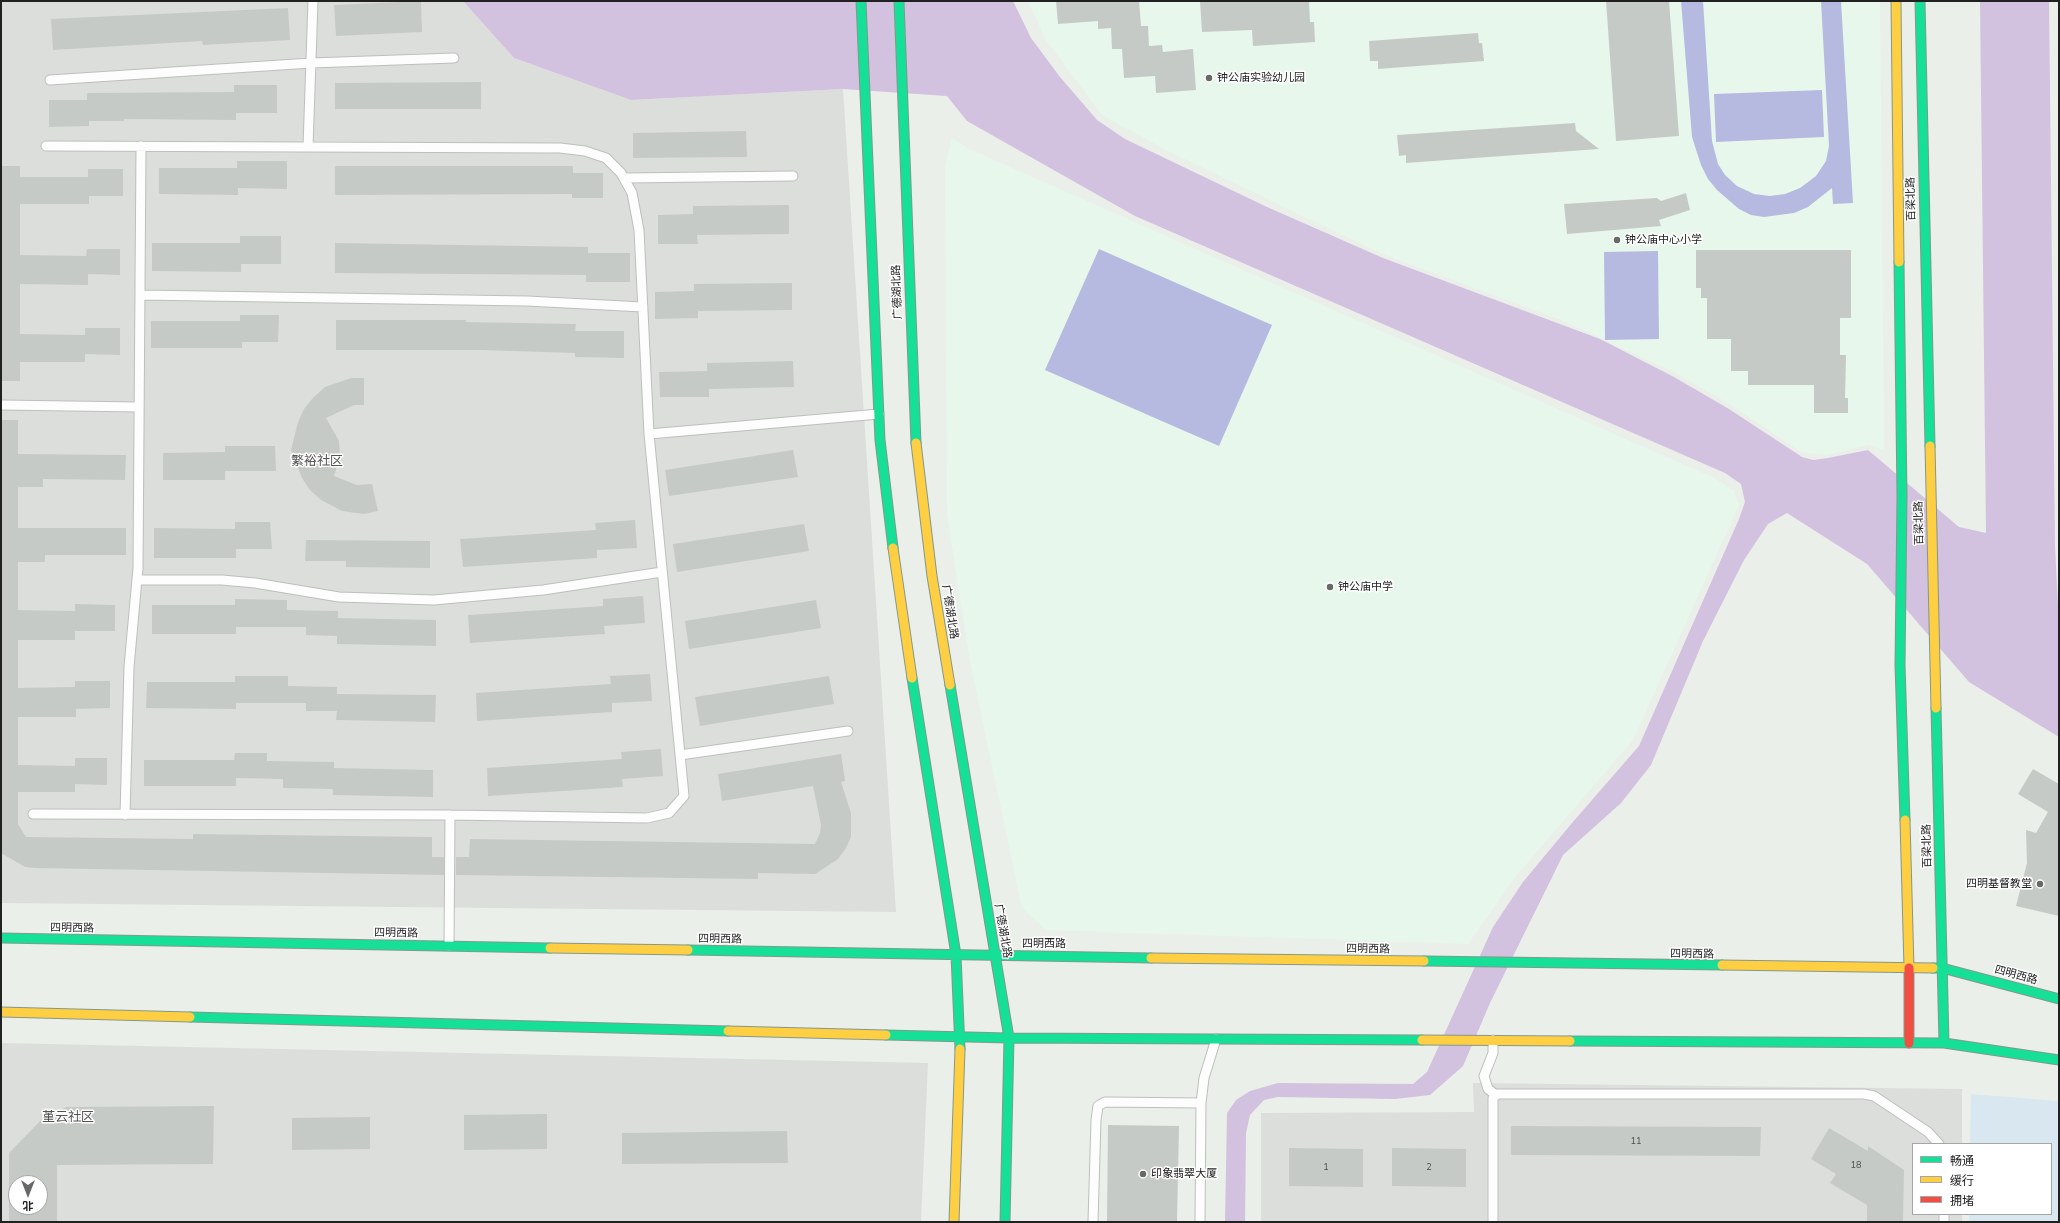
<!DOCTYPE html>
<meta charset="utf-8">
<style>
body{margin:0}
#map{position:relative;width:2060px;height:1223px;overflow:hidden;background:#eaefea;font-family:Mulish,"Noto Sans SC",sans-serif}
canvas{display:block}
.frame{position:absolute;inset:0;border:2px solid #212121;pointer-events:none}
.legend{position:absolute;left:1912px;top:1143px;width:140px;height:72px;box-sizing:border-box;background:#fff;border:1px solid #a6a6a6;margin:0;padding:5px 7px;list-style:none;font-size:12px;color:#212121}
.legend li{display:flex;align-items:center;gap:8px;height:20px}
.legend b{width:20px;border:1px solid #a6a6a6}
.north{position:absolute;left:8px;top:1175px;width:40px;height:40px;box-sizing:border-box;background:#fff;border:1px solid #a6a6a6;border-radius:50%;rotate:180deg;font-size:11px;font-weight:700;line-height:16px;text-align:center;color:#212121}
.north::after{content:'';display:block;margin:auto;width:14px;height:18px;background:#676967;clip-path:polygon(50% 0,100% 100%,50% 72%,0 100%)}
</style>
<div id="map">
<canvas width="2060" height="1223"></canvas>
<div class="frame"></div>
<ul class="legend">
<li><b style="height:5px;background:#16e098"></b>畅通</li>
<li><b style="height:5px;background:#ffcf43"></b>缓行</li>
<li><b style="height:5px;background:#f24e42"></b>拥堵</li>
</ul>
<div class="north">北</div>
</div>
<script>
const ctx = document.querySelector('canvas').getContext('2d');
ctx.lineJoin = 'round';
function fill(path, color) {
  ctx.fillStyle = color;
  ctx.fill(path, 'evenodd');
}
function poly(rows) {
  const path = new Path2D();
  for (const r of rows) {
    path.moveTo(r[0], r[1]);
    for (let i = 2; i < r.length; i += 2) path.lineTo(r[i], r[i + 1]);
  }
  return path;
}
function stroke(path, color, width, dash) {
  ctx.strokeStyle = color;
  ctx.lineWidth = width;
  ctx.lineCap = dash ? 'butt' : 'round';
  ctx.setLineDash(dash || []);
  ctx.stroke(path);
}
function label(font, color, halo, rows, align = 'center') {
  ctx.font = font + ' Mulish,"Noto Sans SC",sans-serif';
  ctx.lineWidth = 3;
  ctx.setLineDash([]);
  ctx.textBaseline = 'middle';
  ctx.strokeStyle = halo;
  ctx.fillStyle = color;
  for (const [text, x, y, turn = 0] of rows) {
    ctx.save();
    ctx.translate(x, y);
    ctx.rotate((+turn || 0) * Math.PI / 180);
    ctx.textAlign = isNaN(turn) ? turn : align;
    if (halo) ctx.strokeText(text, 0, 0);
    ctx.fillText(text, 0, 0);
    ctx.restore();
  }
}
fill(poly([
 [1,1,463,1,514,58,631,100,843,89,896,912,1,903],
 [1,1043,928,1063,921,1222,1,1222],
 [16,1183,40,1183,40,1207,16,1207],
 [1473,1083,1962,1089,1962,1144,1913,1144,1913,1214,1962,1214,1962,1222,1261,1222,1261,1113,1474,1112]
]), '#dcdedb');
fill(poly([
 [1028,1,1880,1,1884,450,1869,445,1826,455,1801,452,1731,405,1676,373,1561,320,1380,253,1170,152,1102,115,1046,40],
 [952,138,969,149,1714,478,1734,491,1739,505,1633,740,1516,876,1468,944,1046,930,1022,908,970,661,947,514,945,166]
]), '#e7f7ec');
fill(poly([
 [1971,1094,2059,1101,2059,1222,1969,1222,1969,1214,2051,1214,2051,1144,1970,1144]
]), '#d9e8f0');
fill(poly([
 [1681,1,1703,1,1712,141,1718,164,1725,175,1737,186,1754,194,1770,196,1785,194,1800,188,1816,176,1826,161,1829,146,1821,1,1841,1,1853,203,1833,204,1832,188,1808,207,1794,213,1764,217,1751,215,1739,209,1717,190,1708,179,1701,165,1692,137],
 [1822,90,1824,137,1716,142,1714,94],
 [1099,249,1272,325,1219,446,1045,370],
 [1658,251,1659,339,1605,340,1604,252]
]), '#b7bae0');
fill(poly([
 [463,1,1013,1,1031,38,1060,77,1097,120,1125,139,1267,207,1383,258,1600,339,1674,377,1729,409,1802,457,1813,460,1828,458,1868,450,1959,527,1986,533,1980,1,2049,1,2055,547,2059,624,2059,737,1969,682,1867,564,1787,513,1768,524,1744,560,1703,641,1651,765,1621,803,1563,855,1490,1003,1463,1066,1430,1095,1395,1099,1278,1097,1264,1100,1250,1115,1246,1133,1245,1222,1225,1222,1227,1113,1236,1100,1250,1091,1278,1083,1413,1084,1427,1072,1493,927,1523,882,1572,823,1639,746,1739,519,1745,502,1741,484,1725,473,1135,216,967,121,947,96,843,89,631,100,514,58]
]), '#d2c1df');
fill(poly([
 [421,1,422,32,336,36,334,5],
 [1056,1,1139,1,1141,26,1148,26,1149,46,1162,45,1163,52,1193,49,1196,90,1156,93,1155,76,1124,78,1122,49,1112,49,1111,28,1098,29,1098,21,1058,24],
 [1200,1,1309,1,1310,22,1314,22,1315,42,1253,46,1252,30,1202,32],
 [1606,1,1669,1,1679,136,1616,141],
 [288,8,290,40,203,45,202,41,53,50,51,19],
 [1478,33,1479,43,1482,43,1484,61,1378,69,1378,61,1370,61,1369,41],
 [481,82,481,109,335,109,335,83],
 [234,85,277,85,277,113,236,113,236,120,124,119,124,121,89,121,89,126,49,127,49,100,87,100,87,93,234,92],
 [1575,123,1576,131,1599,149,1406,163,1406,155,1399,156,1397,135],
 [746,131,747,157,633,158,633,133],
 [237,161,287,161,287,189,238,188,238,195,159,194,159,168,237,168],
 [1,166,20,166,20,177,88,177,88,169,123,169,123,196,89,196,89,204,20,204,20,255,86,256,87,249,120,249,120,275,88,274,88,285,20,284,20,334,85,335,85,328,120,328,120,355,85,354,85,362,20,362,20,381,1,381],
 [335,166,573,166,573,173,603,173,603,198,572,198,572,194,335,195],
 [1686,193,1690,210,1659,220,1661,226,1567,234,1564,204,1657,198,1661,201],
 [789,205,789,234,697,235,698,244,658,244,658,215,693,214,693,206],
 [240,236,281,236,281,264,241,264,241,272,152,271,152,243,240,243],
 [335,243,588,247,588,253,630,253,630,282,586,282,586,275,335,273],
 [1696,250,1851,250,1851,318,1840,318,1840,355,1846,355,1845,398,1848,398,1848,413,1814,413,1814,385,1748,385,1748,371,1731,371,1731,339,1707,339,1707,298,1701,298,1701,288,1696,288],
 [792,283,792,310,698,311,698,318,655,319,655,292,694,291,694,284],
 [240,315,279,315,278,342,242,342,242,348,151,348,151,321,240,321],
 [336,320,466,320,466,322,576,324,575,331,624,331,624,358,575,357,575,353,481,350,336,350],
 [793,361,794,387,709,389,709,397,660,397,659,372,707,371,707,363],
 [351,378,364,378,364,405,354,405,326,418,339,441,340,457,334,476,357,485,372,484,378,511,364,514,342,511,321,500,310,490,302,478,291,450,298,422,304,409,312,399,325,387],
 [1,420,18,420,18,454,126,455,125,480,43,479,43,487,18,487,18,528,126,528,126,555,45,555,45,562,18,562,18,610,75,611,75,604,115,605,115,631,75,631,75,640,18,640,18,688,75,687,75,681,110,681,110,708,76,709,76,717,18,717,18,765,75,766,75,758,107,758,107,785,75,784,75,792,18,792,18,824,26,837,193,839,193,834,432,837,432,857,444,857,444,875,36,868,25,867,1,853],
 [225,446,275,446,276,471,225,471,225,480,163,480,163,453,225,452],
 [793,450,798,477,669,496,665,470],
 [635,520,637,548,597,550,597,558,463,567,460,539,596,530,595,523],
 [235,522,270,522,272,549,236,549,236,558,154,558,154,528,235,529],
 [804,524,809,551,677,572,673,544],
 [306,540,430,541,430,568,346,567,346,561,305,561],
 [643,596,645,623,604,626,605,634,470,643,468,615,603,606,603,599],
 [235,599,287,600,287,610,338,611,338,618,436,620,436,646,337,644,337,636,306,635,306,627,236,627,236,634,152,634,152,605,235,605],
 [816,600,821,628,689,649,685,621],
 [650,674,652,701,612,703,612,712,477,721,476,693,611,684,610,676],
 [235,676,288,676,288,686,337,687,337,694,436,695,435,722,336,720,337,711,306,711,306,703,236,703,236,709,146,708,147,682,235,682],
 [829,676,834,704,700,726,695,697],
 [661,749,663,776,622,779,623,787,488,796,487,768,622,759,621,752],
 [235,753,267,753,267,761,334,762,334,768,433,770,433,797,333,795,333,789,283,788,283,779,236,778,236,786,144,786,144,760,234,760],
 [841,754,845,781,841,782,851,813,851,837,846,848,838,859,815,874,758,873,758,879,456,875,456,857,469,857,470,839,815,844,820,833,821,825,813,786,722,801,718,774],
 [2033,769,2059,784,2059,916,2016,906,2027,863,2026,830,2036,833,2048,812,2018,794],
 [214,1106,213,1164,57,1165,57,1222,9,1222,9,1153,45,1116,67,1107],
 [16,1183,40,1183,40,1207,16,1207],
 [547,1114,547,1149,464,1150,464,1115],
 [370,1117,370,1149,292,1150,292,1118],
 [1108,1125,1179,1126,1177,1222,1107,1222],
 [1511,1126,1761,1127,1760,1156,1511,1155],
 [1829,1128,1868,1151,1868,1146,1904,1170,1903,1222,1867,1222,1867,1205,1830,1183,1836,1174,1811,1159],
 [787,1131,788,1163,622,1164,622,1133],
 [1289,1148,1363,1149,1363,1187,1289,1186],
 [1392,1148,1466,1149,1466,1187,1392,1186]
]), '#c6cac6');
const lane = poly([
 [50,80,311,63,454,58],
 [308,147,313,1],
 [624,178,793,176],
 [140,295,527,301,643,307],
 [1,405,139,407],
 [649,434,879,414],
 [137,580,222,580,255,583,339,597,434,600,543,590,662,572],
 [680,755,848,731],
 [33,814,450,815,647,818,669,813,684,796,649,434,639,230,632,193,621,173,606,158,585,151,560,148,46,146],
 [125,815,129,667,138,568,141,146],
 [449,946,450,815],
 [1493,1040,1493,1053,1484,1076,1488,1089,1496,1095],
 [1944,1214,1944,1222],
 [1093,1222,1096,1120,1098,1106,1105,1102,1201,1103],
 [1200,1222,1201,1103,1204,1078,1216,1039],
 [1493,1222,1493,1098,1497,1094,1864,1094,1874,1096,1928,1132,1939,1144]
]);
const fast = poly([
 [861,1,880,440,893,548],
 [899,1,916,443],
 [1920,1,1930,446],
 [1899,262,1902,497,1900,665,1905,820],
 [912,678,956,955,960,1049],
 [950,685,1009,1038,1005,1222],
 [1936,708,1944,1043],
 [1,938,550,948],
 [688,950,1151,958],
 [1424,961,1722,965],
 [1933,968,1942,968,2059,999],
 [190,1017,728,1031],
 [886,1035,1009,1038,1422,1040],
 [1570,1041,1944,1043,2059,1060]
]);
const slow = poly([
 [1896,1,1899,262],
 [916,443,932,576,950,685],
 [1930,446,1936,708],
 [893,548,912,678],
 [1905,820,1909,968],
 [550,948,688,950],
 [1151,958,1424,961],
 [1722,965,1933,968],
 [1,1012,190,1017],
 [728,1031,886,1035],
 [1422,1040,1570,1041],
 [954,1222,960,1049]
]);
const jam = poly([
 [1909,968,1909,1043]
]);
stroke(lane, '#bdbfbd', 11);
stroke(fast, '#83988c', 11);
stroke(slow, '#83988c', 11);
stroke(jam, '#83988c', 11);
stroke(lane, '#fcfdfc', 9);
stroke(fast, '#16e098', 9);
stroke(slow, '#ffcf43', 9);
stroke(jam, '#f24e42', 9);
for (const [x, y, r, color] of [
 [1209,78,4,"#676967"],
 [1617,240,4,"#676967"],
 [1330,587,4,"#676967"],
 [2040,884,4,"#676967"],
 [1143,1174,4,"#676967"]
]) {
  const dot = new Path2D();
  dot.arc(x, y, r, 0, 2 * Math.PI);
  ctx.fillStyle = color;
  ctx.fill(dot);
  stroke(dot, '#fff', 1.5);
}
label('9px', '#4a4b4a', null, [
 ["11",1636,1141],
 ["18",1856,1165],
 ["1",1326,1167],
 ["2",1429,1167]
]);
label('11px', '#212121', '#fff', [
 ["钟公庙实验幼儿园",1217,78],
 ["钟公庙中心小学",1625,240],
 ["钟公庙中学",1338,587],
 ["四明基督教堂",2032,884,"right"],
 ["印象翡翠大厦",1151,1174]
], 'left');
label('11px', '#212121', '#fff', [
 ["百梁北路",1911,199,-91],
 ["广德湖北路",897,292,-92],
 ["百梁北路",1919,523,-91],
 ["广德湖北路",950,612,81],
 ["百梁北路",1927,846,-91],
 ["四明西路",72,928,1],
 ["广德湖北路",1003,931,80],
 ["四明西路",396,933,1],
 ["四明西路",720,939,1],
 ["四明西路",1044,944],
 ["四明西路",1368,949,1],
 ["四明西路",1692,954,1],
 ["四明西路",2016,975,15]
]);
label('13px', '#545454', '#fff', [
 ["繁裕社区",317,461],
 ["堇云社区",68,1117]
]);
</script>
